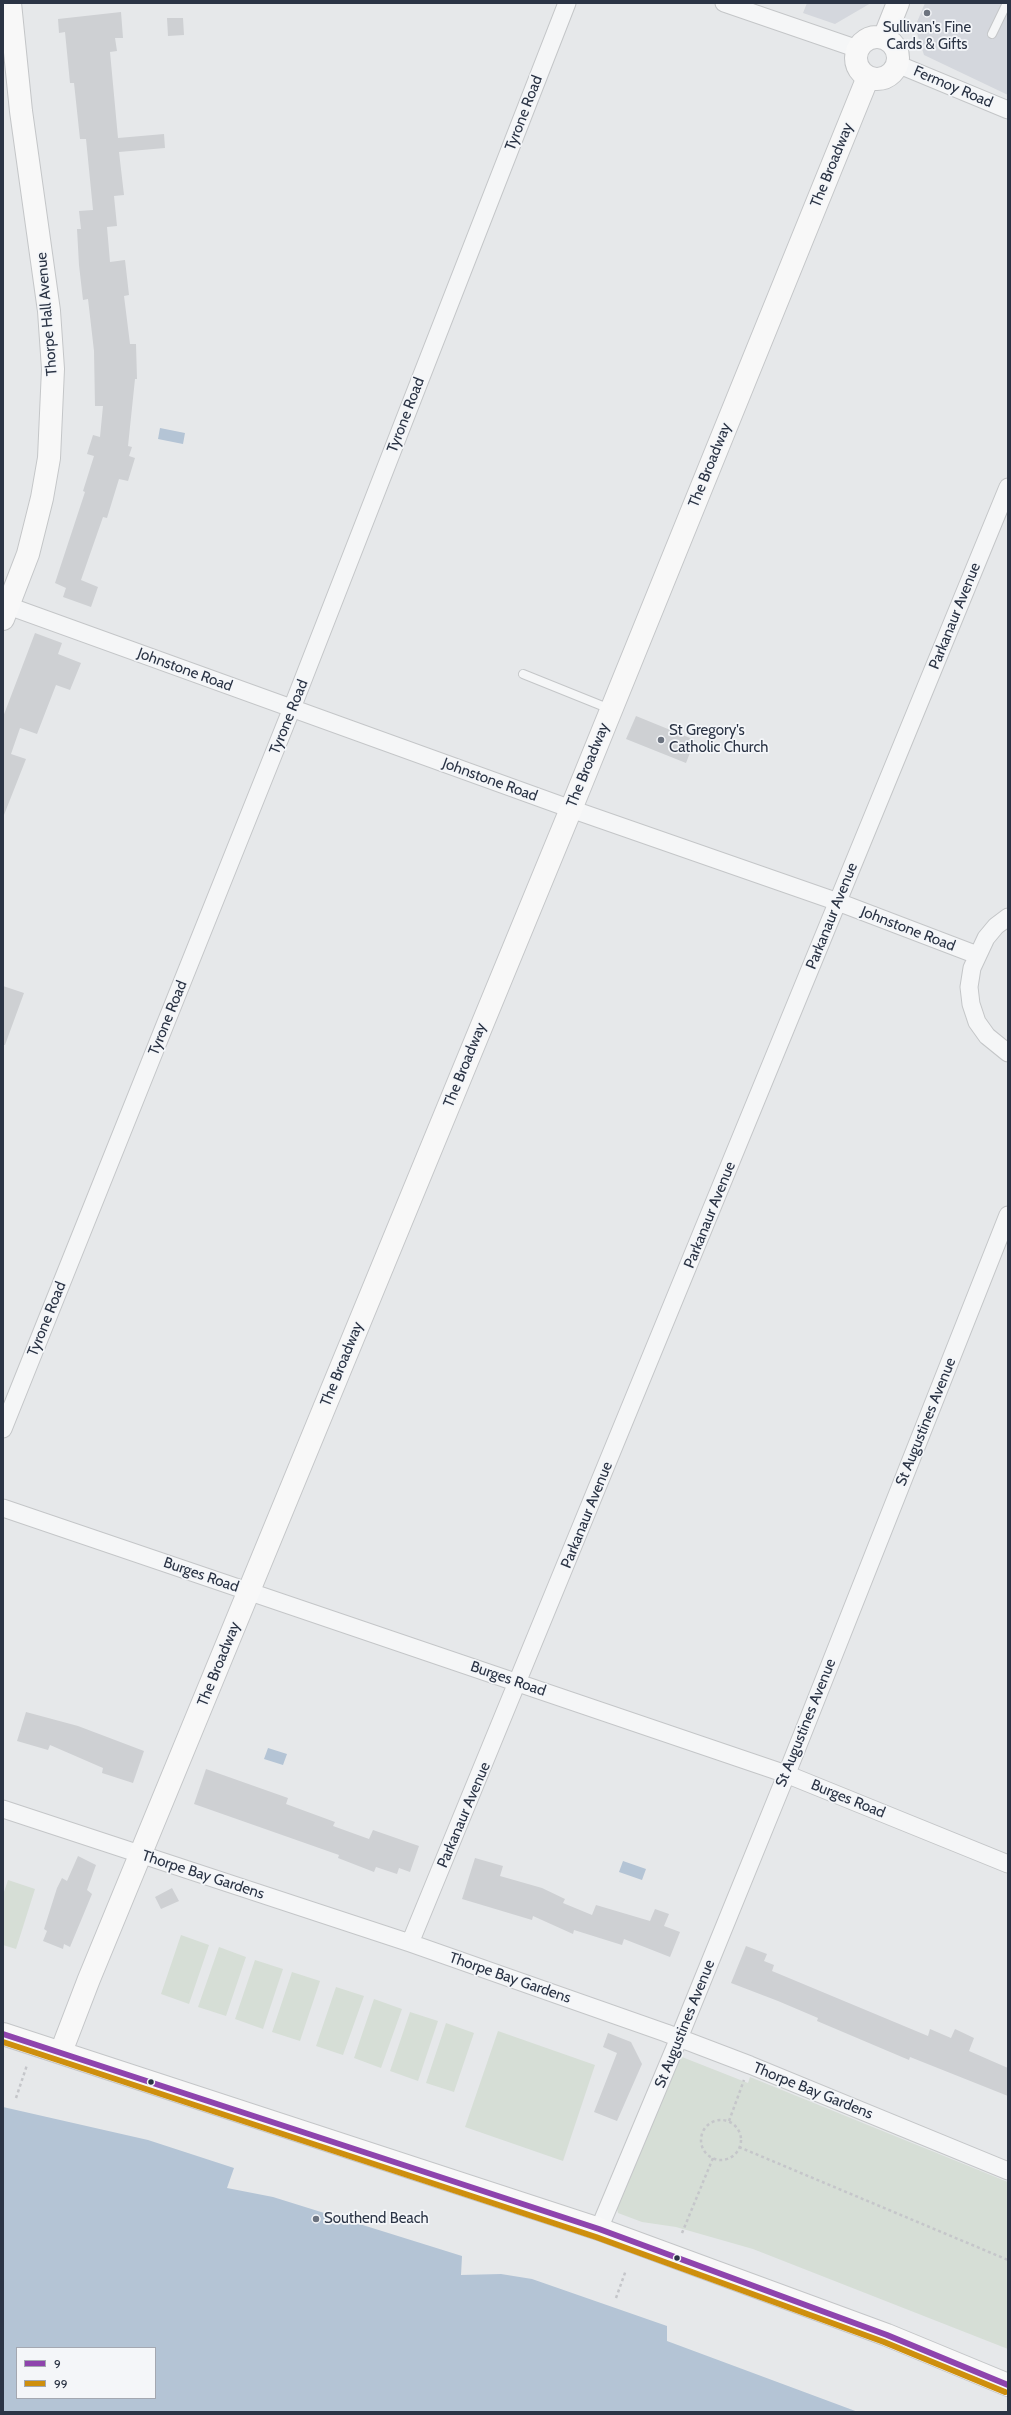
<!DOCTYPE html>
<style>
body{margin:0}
#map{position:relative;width:1011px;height:2415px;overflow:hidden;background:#e6e8ea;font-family:Cabin,sans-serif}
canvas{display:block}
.frame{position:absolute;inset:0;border:4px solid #2b3445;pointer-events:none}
.legend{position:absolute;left:16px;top:2347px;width:140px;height:52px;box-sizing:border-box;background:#f4f6f9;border:1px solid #a4a8b1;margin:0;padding:5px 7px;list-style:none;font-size:12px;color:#2b3445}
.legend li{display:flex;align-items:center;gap:8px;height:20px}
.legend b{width:20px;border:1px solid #a4a8b1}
</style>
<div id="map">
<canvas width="1011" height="2415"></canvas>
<div class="frame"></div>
<ul class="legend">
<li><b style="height:5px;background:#8e44ad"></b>9</li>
<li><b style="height:5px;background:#ce8f0e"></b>99</li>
</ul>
</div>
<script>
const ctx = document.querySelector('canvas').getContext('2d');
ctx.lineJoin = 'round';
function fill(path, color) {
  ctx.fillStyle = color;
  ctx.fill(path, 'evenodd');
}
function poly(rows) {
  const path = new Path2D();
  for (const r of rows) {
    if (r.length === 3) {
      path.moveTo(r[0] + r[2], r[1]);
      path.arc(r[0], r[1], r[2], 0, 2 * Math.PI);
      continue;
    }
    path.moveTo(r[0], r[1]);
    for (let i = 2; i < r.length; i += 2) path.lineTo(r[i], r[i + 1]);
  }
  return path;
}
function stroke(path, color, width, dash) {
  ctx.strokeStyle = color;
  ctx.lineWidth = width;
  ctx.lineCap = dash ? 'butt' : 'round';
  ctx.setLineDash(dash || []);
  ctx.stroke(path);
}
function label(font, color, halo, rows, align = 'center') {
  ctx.font = font + ' Cabin,sans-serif';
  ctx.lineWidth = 3.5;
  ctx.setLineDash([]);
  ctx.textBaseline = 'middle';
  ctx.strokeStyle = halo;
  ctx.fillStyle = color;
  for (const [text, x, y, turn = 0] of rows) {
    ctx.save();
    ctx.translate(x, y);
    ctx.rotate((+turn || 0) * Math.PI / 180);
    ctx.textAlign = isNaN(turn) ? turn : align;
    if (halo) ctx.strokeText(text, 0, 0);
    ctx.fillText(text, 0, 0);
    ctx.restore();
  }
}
fill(poly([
 [807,3,871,3,835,24,803,13],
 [925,3,1008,3,1008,95,924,55,915,27]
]), '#d4d7dd');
fill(poly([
 [8,1880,35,1889,16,1949,3,1945,3,1895],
 [181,1935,209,1945,189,2004,161,1994],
 [219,1947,246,1957,226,2016,198,2007],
 [255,1960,283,1969,263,2029,235,2019],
 [292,1972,320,1981,300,2041,272,2032],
 [336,1987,364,1996,343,2055,316,2046],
 [374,1999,402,2009,381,2068,354,2058],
 [410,2012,438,2021,418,2081,390,2071],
 [446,2023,474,2033,454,2092,426,2083],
 [498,2031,595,2065,563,2161,465,2127],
 [682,2057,748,2083,750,2077,1008,2182,1008,2349,753,2249,676,2227,642,2222,618,2213,617,2209,640,2151,678,2060]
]), '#d6ded6');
fill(poly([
 [160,428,185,433,183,444,158,439],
 [268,1748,287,1754,283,1765,264,1759],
 [623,1861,646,1869,642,1880,619,1872],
 [3,2107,148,2140,234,2168,227,2188,273,2197,462,2256,461,2275,501,2274,532,2279,667,2326,667,2341,858,2412,3,2412],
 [17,2348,155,2348,155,2398,17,2398]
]), '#b4c4d5');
fill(poly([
 [121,12,123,38,115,38,117,51,110,52,118,138,164,134,165,148,119,152,124,195,114,196,117,226,107,227,110,262,125,260,129,295,124,296,130,344,136,344,137,379,135,379,128,446,132,447,129,456,135,458,128,481,119,479,107,518,103,517,81,580,98,587,91,607,63,597,66,588,55,583,85,492,83,491,94,456,87,454,93,435,100,437,103,406,95,406,94,351,88,299,83,300,79,265,77,229,81,229,79,211,93,210,86,139,80,139,74,83,70,83,65,32,59,33,58,19],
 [167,18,183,18,184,35,168,36],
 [35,633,62,643,58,654,81,663,70,690,56,685,37,734,20,728,11,754,26,759,4,815,3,717],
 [636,716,695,740,686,763,626,739],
 [3,986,24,993,5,1045,3,1045],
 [26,1712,78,1726,144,1751,133,1783,102,1773,103,1768,50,1745,48,1750,17,1741],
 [206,1769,288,1798,286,1804,335,1822,333,1826,369,1839,373,1830,419,1846,410,1872,399,1868,397,1874,376,1867,374,1872,338,1858,339,1855,194,1804],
 [78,1856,96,1865,87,1890,92,1894,70,1947,64,1944,63,1949,43,1941,47,1931,44,1929,57,1888,62,1878,67,1881],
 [475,1858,503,1866,500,1876,542,1888,565,1899,563,1903,592,1915,596,1905,650,1921,655,1909,669,1914,664,1926,680,1932,670,1957,624,1939,622,1945,574,1930,573,1934,533,1916,532,1920,462,1899],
 [172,1888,179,1901,161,1909,155,1897],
 [746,1946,767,1954,764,1961,774,1965,772,1971,928,2036,930,2029,951,2038,955,2029,974,2038,969,2051,1008,2068,1008,2096,910,2057,909,2060,817,2021,818,2018,778,2001,731,1983],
 [608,2033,631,2042,642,2064,617,2121,594,2112,617,2053,603,2047]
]), '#ced0d3');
const lane = poly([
 [992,34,1007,3],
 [523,674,610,709]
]);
const street = poly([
 [724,3,858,49],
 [897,64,1008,110],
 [3,604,571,809,838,902,977,955],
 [1008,917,996,926,986,938,972,968,969,987,971,1004,977,1022,987,1036,1008,1053],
 [3,1429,292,708,567,3],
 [3,1508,786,1774,1008,1864],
 [3,1809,410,1943,666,2033,750,2065,1008,2171],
 [410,1943,1008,487],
 [599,2229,679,2038,791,1763,1008,1215]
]);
const secondary = poly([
 [877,58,21],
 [884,38,898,3],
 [3,619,28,554,42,498,49,458,53,369,49,311,21,111,10,3],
 [3,2034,599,2229,887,2335,1008,2385],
 [61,2052,89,1979,571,809,868,77]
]);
stroke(lane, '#c4c6c8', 10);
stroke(street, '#c4c6c8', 19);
stroke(secondary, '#c4c6c8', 24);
stroke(poly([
 [16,2098,27,2065],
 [721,2140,20],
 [729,2121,744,2080],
 [739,2147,1008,2260],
 [682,2233,713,2158],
 [616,2298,626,2270]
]), '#c5c6ca', 2.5, [3, 3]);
stroke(lane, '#f5f6f7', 8);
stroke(street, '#f5f6f7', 17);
stroke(secondary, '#f8f8f8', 22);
stroke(poly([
 [3,2034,599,2229,887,2335,1008,2385]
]), '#8e44ad', 6);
stroke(poly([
 [3,2042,596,2237,884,2342,1005,2392]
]), '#ce8f0e', 6);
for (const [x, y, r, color] of [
 [927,13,4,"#6c737f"],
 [661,740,4,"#6c737f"],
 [151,2082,3.5,"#2b3445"],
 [316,2219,4,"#6c737f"],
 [677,2258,3.5,"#2b3445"]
]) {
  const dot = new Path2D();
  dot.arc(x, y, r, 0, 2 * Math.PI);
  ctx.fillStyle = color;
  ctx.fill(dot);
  stroke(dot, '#f4f6f9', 1.5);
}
label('15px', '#2b3445', '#f4f6f9', [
 ["Sullivan's Fine",927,28,"center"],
 ["Cards & Gifts",927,45,"center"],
 ["St Gregory's",669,731],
 ["Catholic Church",669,748],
 ["Southend Beach",324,2219]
], 'left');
label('15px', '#2b3445', '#f4f6f9', [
 ["Fermoy Road",953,87,23],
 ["Tyrone Road",524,113,-69],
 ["The Broadway",832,165,-68],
 ["Thorpe Hall Avenue",47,314,-95],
 ["Tyrone Road",406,415,-69],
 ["The Broadway",710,465,-68],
 ["Parkanaur Avenue",955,616,-68],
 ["Johnstone Road",185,670,20],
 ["Tyrone Road",289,717,-68],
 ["The Broadway",588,765,-68],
 ["Johnstone Road",490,780,20],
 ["Parkanaur Avenue",832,916,-68],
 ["Johnstone Road",908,929,21],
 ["Tyrone Road",168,1018,-68],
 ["The Broadway",465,1065,-68],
 ["Parkanaur Avenue",710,1215,-68],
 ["Tyrone Road",47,1319,-68],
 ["The Broadway",342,1364,-68],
 ["St Augustines Avenue",926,1422,-68],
 ["Parkanaur Avenue",587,1515,-68],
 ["Burges Road",201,1575,19],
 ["The Broadway",219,1664,-68],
 ["Burges Road",508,1679,19],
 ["St Augustines Avenue",806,1723,-68],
 ["Burges Road",848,1799,22],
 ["Parkanaur Avenue",464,1815,-67],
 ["Thorpe Bay Gardens",203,1875,18],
 ["Thorpe Bay Gardens",510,1978,19],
 ["St Augustines Avenue",685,2024,-68],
 ["Thorpe Bay Gardens",813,2091,22]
]);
</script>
